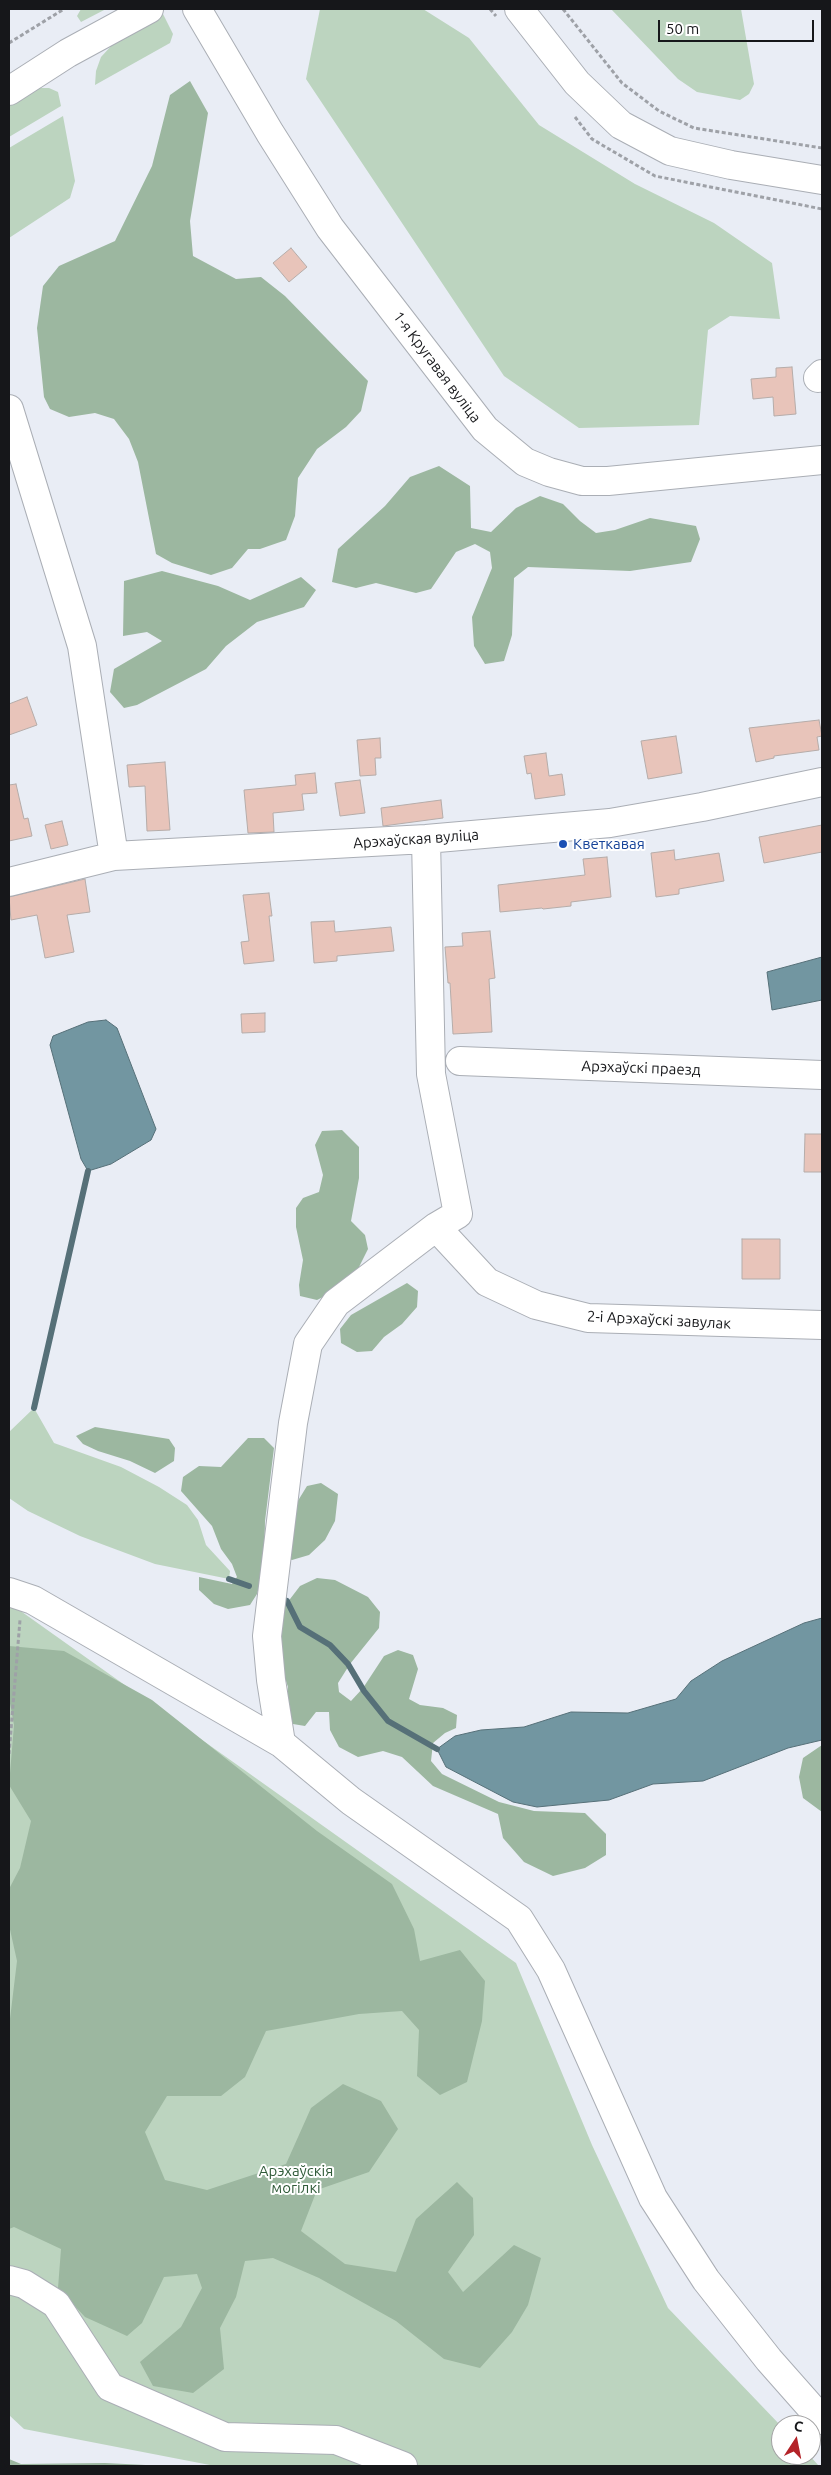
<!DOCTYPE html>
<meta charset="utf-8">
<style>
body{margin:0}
#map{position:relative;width:831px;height:2475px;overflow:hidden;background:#e9edf5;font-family:Ubuntu,sans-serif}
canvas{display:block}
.frame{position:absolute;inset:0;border:10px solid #16171a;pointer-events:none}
.north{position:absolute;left:771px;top:2415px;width:50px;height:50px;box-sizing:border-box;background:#fff;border:1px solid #a2a2a3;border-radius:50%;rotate:11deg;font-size:14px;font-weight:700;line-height:20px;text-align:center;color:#16171a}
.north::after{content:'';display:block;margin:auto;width:18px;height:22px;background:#b42328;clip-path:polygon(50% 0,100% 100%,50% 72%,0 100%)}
.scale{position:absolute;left:658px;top:20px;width:156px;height:22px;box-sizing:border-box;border:2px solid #16171a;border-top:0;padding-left:6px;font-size:15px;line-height:18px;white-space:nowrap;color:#16171a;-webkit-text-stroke:4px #fff;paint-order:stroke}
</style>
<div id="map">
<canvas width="831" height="2475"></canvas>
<div class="frame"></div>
<div class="north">С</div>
<div class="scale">50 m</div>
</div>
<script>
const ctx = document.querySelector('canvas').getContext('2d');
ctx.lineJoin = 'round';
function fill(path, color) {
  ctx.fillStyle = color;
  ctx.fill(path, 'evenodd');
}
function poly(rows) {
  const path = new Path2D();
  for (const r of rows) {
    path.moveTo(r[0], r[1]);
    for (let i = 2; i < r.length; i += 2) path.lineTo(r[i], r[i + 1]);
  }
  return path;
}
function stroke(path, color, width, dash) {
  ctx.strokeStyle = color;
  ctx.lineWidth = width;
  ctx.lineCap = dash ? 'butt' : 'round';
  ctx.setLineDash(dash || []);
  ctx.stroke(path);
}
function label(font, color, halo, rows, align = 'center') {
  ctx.font = font + ' Ubuntu,sans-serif';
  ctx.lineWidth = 4;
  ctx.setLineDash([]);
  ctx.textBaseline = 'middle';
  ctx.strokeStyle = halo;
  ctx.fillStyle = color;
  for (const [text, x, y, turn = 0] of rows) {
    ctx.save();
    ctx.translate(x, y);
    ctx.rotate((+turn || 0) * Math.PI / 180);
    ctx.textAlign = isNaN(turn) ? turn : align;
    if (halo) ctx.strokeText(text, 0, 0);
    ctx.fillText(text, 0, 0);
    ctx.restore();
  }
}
fill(poly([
 [81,9,106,9,81,22,77,16],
 [320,9,423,9,469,38,539,125,635,184,714,223,772,263,780,319,730,316,708,330,699,425,579,428,504,376,306,79],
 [611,9,741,9,754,84,749,94,740,100,697,92,678,79],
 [163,14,173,34,170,43,95,85,96,71,101,57,113,44],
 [39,88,49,88,58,92,61,106,9,137,9,105],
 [63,116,75,181,70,198,9,238,9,148],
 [34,1408,54,1443,121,1467,159,1487,187,1505,198,1520,206,1545,230,1571,229,1579,155,1564,80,1536,28,1511,9,1498,9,1432],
 [9,1606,15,1607,516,1963,592,2145,668,2308,781,2426,781,2455,809,2455,819,2466,215,2466,24,2429,9,2415]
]), '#bcd4bf');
fill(poly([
 [190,81,208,113,190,221,193,256,236,279,261,277,285,296,368,381,361,411,346,427,317,449,298,478,295,516,286,540,260,549,248,549,232,568,211,575,172,563,156,554,138,462,129,439,114,419,95,413,69,417,50,409,44,397,37,328,43,286,59,266,115,241,152,166,170,95],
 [439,466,470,486,471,528,491,532,516,508,540,496,563,504,580,521,596,533,615,530,650,518,696,526,700,539,691,562,630,571,528,567,514,578,512,635,504,661,485,664,474,646,472,617,492,568,490,552,475,544,456,552,431,589,416,593,376,583,356,588,332,582,338,549,385,506,410,477],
 [162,571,218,586,250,600,301,577,316,590,304,607,257,622,226,646,206,669,137,705,124,708,110,692,114,669,162,641,147,632,123,636,124,581],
 [342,1130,359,1147,359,1178,351,1221,365,1235,368,1249,357,1271,337,1290,317,1300,300,1296,299,1285,303,1260,296,1227,296,1208,303,1198,319,1192,323,1175,315,1145,322,1131],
 [407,1283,418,1291,417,1307,402,1324,384,1337,372,1351,357,1352,341,1343,340,1329,351,1315],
 [95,1427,169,1439,175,1448,174,1461,155,1473,130,1461,98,1451,83,1444,76,1436],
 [248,1438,264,1438,274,1448,265,1521,264,1570,257,1594,250,1605,228,1609,214,1604,199,1590,199,1577,232,1584,237,1577,232,1564,221,1549,212,1526,181,1491,183,1477,199,1466,221,1467],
 [321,1483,338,1494,335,1521,325,1540,309,1555,292,1560,283,1555,288,1517,307,1486],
 [317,1578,335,1580,368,1597,380,1612,379,1628,350,1664,338,1683,339,1692,351,1701,363,1688,384,1656,398,1650,413,1655,418,1669,409,1699,420,1705,443,1708,457,1715,456,1728,445,1733,433,1743,431,1761,442,1774,499,1802,534,1811,585,1813,606,1834,606,1855,585,1868,553,1876,524,1862,503,1838,498,1814,433,1786,402,1757,383,1751,358,1757,339,1747,330,1730,329,1712,316,1712,305,1726,293,1724,284,1708,288,1687,282,1669,274,1620,300,1586],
 [9,1646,64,1651,152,1700,317,1831,392,1884,414,1929,420,1961,460,1950,485,1981,482,2021,467,2082,440,2095,417,2076,419,2030,402,2011,359,2014,266,2031,245,2077,221,2096,167,2096,145,2132,165,2180,207,2190,286,2164,311,2108,343,2084,381,2101,398,2129,369,2172,317,2190,301,2231,345,2264,396,2272,416,2219,457,2182,473,2198,474,2235,448,2272,463,2292,514,2245,541,2258,528,2305,512,2332,480,2368,444,2359,396,2321,319,2278,273,2258,245,2261,236,2297,220,2328,224,2369,193,2393,153,2386,140,2362,181,2327,202,2288,197,2274,164,2277,142,2323,127,2336,85,2317,58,2288,61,2249,14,2227,9,2229,9,2027,17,1961,9,1925,9,1889,20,1868,31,1821,9,1785,14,1725,9,1698],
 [822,1745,822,1812,803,1798,799,1777,803,1758],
 [9,2459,21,2464,105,2463,166,2466,9,2466]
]), '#9cb7a0');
const water = poly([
 [822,957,822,1000,772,1010,767,972,822,957],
 [106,1020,117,1028,156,1129,151,1140,111,1164,88,1171,81,1159,50,1045,53,1036,88,1022,106,1020],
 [822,1618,822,1740,788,1748,703,1781,653,1784,609,1800,537,1807,513,1802,446,1767,437,1749,455,1736,481,1730,524,1727,571,1712,628,1713,676,1699,691,1681,722,1661,804,1623,822,1618]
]);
fill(water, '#7296a1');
stroke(water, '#567078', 1);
stroke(poly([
 [34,1408,88,1171],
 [229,1579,249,1586],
 [278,1597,287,1601,300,1627,330,1645,348,1664,364,1691,388,1721,437,1749]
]), '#567078', 6);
const building = poly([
 [291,248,307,267,289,282,273,263,291,248],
 [792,367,796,414,774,416,773,397,753,399,751,379,776,377,776,368,792,367],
 [27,697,37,725,9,735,9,704,27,697],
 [819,720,822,736,817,737,819,750,774,756,774,758,756,762,749,728,819,720],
 [676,736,682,773,648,779,641,741,676,736],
 [380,738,381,758,375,758,376,775,360,776,357,740,380,738],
 [546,753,549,776,562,774,565,795,535,799,531,773,527,774,524,756,546,753],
 [165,762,170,830,147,831,145,786,129,787,127,765,165,762],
 [315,773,317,793,302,794,304,810,273,813,274,832,248,833,244,790,296,785,295,775,315,773],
 [360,780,365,813,340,816,335,783,360,780],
 [16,784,24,819,28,818,32,836,9,841,9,785,16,784],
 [441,800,443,818,383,826,381,808,441,800],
 [62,821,68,845,51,849,45,825,62,821],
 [822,825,822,852,764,863,759,837,822,825],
 [674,850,675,860,719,853,724,881,679,889,679,894,656,897,651,853,674,850],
 [607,857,611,897,571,902,571,906,543,909,542,908,500,912,498,885,585,875,583,859,607,857],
 [85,879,90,912,67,915,74,952,45,958,37,915,11,920,9,897,85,879],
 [269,893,272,916,269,916,274,961,244,964,241,942,249,941,243,895,269,893],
 [334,921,335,932,391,927,394,951,337,956,337,961,314,963,311,922,334,921],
 [490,931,495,978,489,979,492,1032,453,1034,450,983,448,983,445,947,463,946,462,933,490,931],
 [265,1013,265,1032,242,1033,241,1014,265,1013],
 [805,1134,822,1134,822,1172,804,1172,805,1134],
 [742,1239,780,1239,780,1279,742,1279,742,1239]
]);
fill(building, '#e8c4ba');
stroke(building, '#b5aca9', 1);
const minor = poly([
 [197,9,270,133,330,228,485,429,525,462,549,472,582,481,608,481,822,460],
 [519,9,577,83,621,125,670,151,731,165,822,180],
 [9,91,68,53,149,9],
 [818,378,822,374],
 [9,409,82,646,114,856],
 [426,839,431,1074,458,1214,436,1227,336,1303,308,1344,293,1423,267,1636,271,1680,281,1743,351,1801,519,1919,551,1970,653,2198,706,2280,769,2360,822,2420],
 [9,882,114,856,426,839,610,823,702,807,822,782],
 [460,1061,822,1075],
 [436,1227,487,1282,536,1305,588,1318,822,1325],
 [9,1592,33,1600,281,1743],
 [9,2280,24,2284,56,2304,110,2387,225,2437,336,2440,403,2466]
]);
stroke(minor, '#aaaeb5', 30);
stroke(poly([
 [490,9,496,16],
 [563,9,622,83,659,111,694,128,822,148],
 [9,43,64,9],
 [575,117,592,139,655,176,822,209],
 [9,1754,20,1620]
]), '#9ea1a7', 3, [4, 2.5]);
stroke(minor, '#fff', 28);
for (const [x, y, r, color] of [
 [563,844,5,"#1a4fb4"]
]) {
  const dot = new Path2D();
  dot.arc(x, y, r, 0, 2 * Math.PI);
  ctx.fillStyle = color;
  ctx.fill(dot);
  stroke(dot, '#fff', 2);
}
label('15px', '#16171a', '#fff', [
 ["1-я Кругавая вуліца",437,367,53],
 ["Арэхаўская вуліца",416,839,-4],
 ["Арэхаўскі праезд",641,1068,2],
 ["2-і Арэхаўскі завулак",659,1320,3]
]);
label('15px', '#164399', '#fff', [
 ["Кветкавая",573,844]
], 'left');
label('15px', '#305b39', '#fff', [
 ["Арэхаўскія",296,2171],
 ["могілкі",296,2188]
]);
</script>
